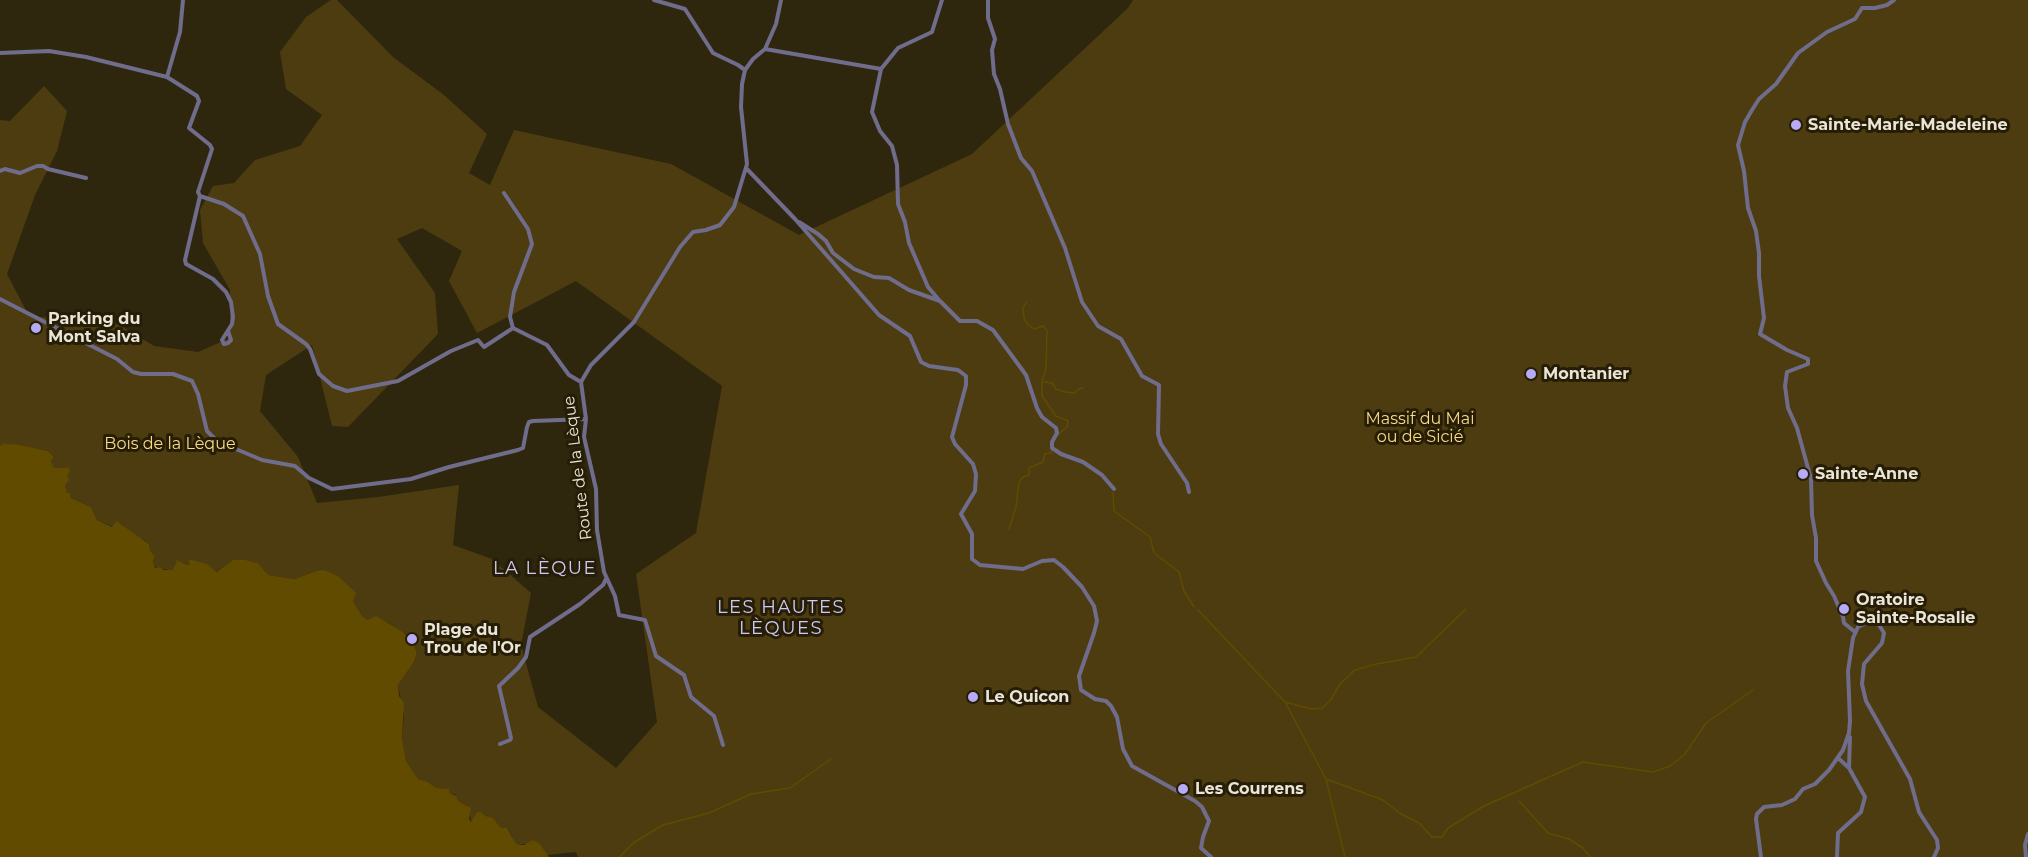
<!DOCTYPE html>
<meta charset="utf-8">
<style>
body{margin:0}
canvas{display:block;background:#2f260e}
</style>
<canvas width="2028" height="857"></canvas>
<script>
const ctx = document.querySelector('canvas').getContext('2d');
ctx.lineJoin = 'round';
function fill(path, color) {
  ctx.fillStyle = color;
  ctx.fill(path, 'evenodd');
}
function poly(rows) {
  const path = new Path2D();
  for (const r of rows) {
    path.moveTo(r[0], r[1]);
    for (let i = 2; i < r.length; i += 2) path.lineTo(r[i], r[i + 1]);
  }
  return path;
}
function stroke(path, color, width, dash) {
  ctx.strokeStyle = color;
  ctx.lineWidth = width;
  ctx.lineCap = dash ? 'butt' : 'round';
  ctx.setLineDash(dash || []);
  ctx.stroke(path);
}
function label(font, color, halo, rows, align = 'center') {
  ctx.font = font + ' Montserrat,sans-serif';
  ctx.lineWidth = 6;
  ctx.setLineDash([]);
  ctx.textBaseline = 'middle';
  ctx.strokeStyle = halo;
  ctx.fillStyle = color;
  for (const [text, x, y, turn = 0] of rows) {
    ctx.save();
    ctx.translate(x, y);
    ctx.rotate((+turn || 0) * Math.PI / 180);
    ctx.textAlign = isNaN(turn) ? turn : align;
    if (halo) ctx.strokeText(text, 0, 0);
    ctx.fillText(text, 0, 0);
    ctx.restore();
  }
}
fill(poly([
 [331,0,337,0,393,57,444,95,487,134,469,173,490,185,514,130,671,164,799,235,972,154,1128,8,1133,0,2028,0,2028,857,578,857,576,852,547,855,540,844,515,844,511,834,507,828,501,828,493,818,474,819,471,822,468,806,457,801,455,794,451,795,449,793,450,790,436,788,428,782,418,779,406,761,402,738,404,716,398,685,414,662,417,653,414,645,403,632,388,623,368,620,362,616,353,601,316,571,295,579,268,575,258,563,233,560,215,572,188,559,191,565,188,566,176,561,175,569,173,571,155,567,153,561,155,558,150,550,149,544,144,540,97,520,91,507,71,498,70,493,67,493,65,485,67,468,54,469,51,461,54,457,48,451,21,445,0,446,0,120,10,121,44,86,67,111,57,151,35,195,7,274,29,316,118,324,154,346,198,352,230,338,230,290,203,243,200,210,213,186,234,183,255,160,300,146,322,115,286,89,280,52,306,17],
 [422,228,462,251,449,281,477,333,576,281,722,386,696,533,636,574,657,722,616,768,538,707,521,645,531,593,492,559,453,545,459,485,378,497,317,503,298,457,260,411,266,375,312,345,332,426,348,427,438,334,435,293,397,239]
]), '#4c3c0f');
fill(poly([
 [3,444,21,445,48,451,54,457,51,461,54,468,67,468,69,467,70,471,67,476,69,480,65,485,67,493,70,493,71,498,91,507,97,520,112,527,116,521,149,544,150,550,155,557,153,561,155,568,160,567,164,570,173,570,177,560,186,565,190,565,188,559,207,564,216,572,233,560,245,560,258,563,268,575,295,579,316,571,324,570,338,576,356,593,353,601,362,616,368,620,376,616,403,632,414,645,417,653,414,662,398,685,399,696,404,703,402,738,406,761,418,779,428,782,436,788,450,789,449,793,456,796,458,801,471,808,469,819,471,822,477,812,481,812,485,816,493,818,501,828,507,828,516,844,524,845,533,840,540,844,549,857,0,857,0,446]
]), '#614b00');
stroke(poly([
 [1027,301,1023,308,1024,318,1027,324,1034,329,1043,326,1047,331,1046,368,1042,382,1042,396,1056,416,1068,421,1067,427,1058,435],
 [1044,382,1052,383,1056,389,1065,392,1074,393,1079,389,1083,388],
 [1113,493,1114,511,1150,537,1154,553,1179,572,1184,591,1194,607],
 [1009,529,1016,507,1019,482,1023,477,1029,475,1029,468,1043,462,1045,454,1051,453,1052,449],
 [1198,610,1285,702,1326,779,1345,857],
 [1285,702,1311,709,1322,708,1330,701,1340,684,1355,670,1376,664,1416,657,1466,609],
 [1326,779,1383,800,1401,814,1419,823,1432,837,1442,837,1448,828,1484,806,1583,762,1653,772,1670,766,1685,754,1706,723,1753,690],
 [1519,801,1548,833,1569,839,1583,848,1590,857],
 [620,857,633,843,663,825,709,813,751,794,790,788,831,759]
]), '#614b00', 1.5);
stroke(poly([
 [654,0,685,9,713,53,738,65,745,70],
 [988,0,988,18,995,39,992,50,994,74,1000,89,1008,124,1021,158,1032,171,1065,248,1082,302,1098,326,1121,339,1142,376,1159,385,1158,434,1161,444,1187,483,1189,492],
 [765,49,881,69],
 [0,53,49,51,86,57,167,77,180,32,183,0],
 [167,77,197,96,199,101,189,128,210,145,212,149,198,192,200,196,224,204,243,216,260,254,268,296,278,324,306,344,310,349,319,374,333,386,347,391,398,381,451,351,478,340,484,347,513,328,547,345,569,375,581,382],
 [746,168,795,219,879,315,910,336,921,362,929,366,958,370,966,376,966,385,952,437,955,444,973,464,976,474,975,491,961,514,972,534,972,559,980,565,1023,569,1042,561,1054,560,1063,567,1082,587,1094,606,1097,621,1094,633,1079,676,1081,690,1095,699,1106,701,1111,706,1117,717,1123,749,1132,766,1195,801,1202,807,1209,821,1203,837,1201,848,1211,857],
 [0,171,5,169,20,173,37,166,43,166,48,169,86,178],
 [504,193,528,229,532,244,514,292,510,317,513,328],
 [200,196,185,260,186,264,213,279,226,292,231,302,233,317,232,324,222,340,224,344,228,343,231,340,228,331],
 [799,222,818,234,826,241,833,253,854,269,874,277,889,278,909,290,940,301,960,321,977,321,993,330,1026,375,1037,408,1042,417,1056,428,1057,433,1052,442,1052,448,1061,454,1083,462,1102,475,1114,489],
 [0,299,117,359,133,372,141,374,173,374,192,381,198,394,207,431,217,441,262,460,295,466,309,478,332,489,411,479,449,467,518,450,523,448,527,427,529,422,533,421,586,419],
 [939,300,928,287,909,243,905,222,898,204,897,165,892,146,880,131,872,112,881,69,898,48,932,32,942,0],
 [1855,632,1844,623,1843,617,1834,596,1826,583,1816,561,1816,538,1812,515,1811,479,1797,428,1788,408,1785,386,1787,372,1808,364,1808,359,1787,350,1760,334,1764,318,1759,276,1759,253,1756,231,1748,208,1744,171,1738,145,1745,122,1752,110,1759,99,1776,84,1798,53,1827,32,1855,19,1862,8,1875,8,1887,5,1894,0],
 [500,744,510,740,511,738,499,686,518,668,526,657,530,637,580,604,603,585,606,579],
 [723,745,714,716,691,697,684,675,656,656,645,620,619,615,615,596,604,572,597,530,596,489,584,437,586,419,581,382,591,365,634,322,680,247,693,232,706,230,720,225,734,207,747,164,741,107,742,84,745,70,753,59,765,49,776,24,781,0],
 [1849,768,1850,737],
 [1761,857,1756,819,1757,814,1764,807,1782,805,1795,799,1803,789,1815,784,1829,770,1843,750,1849,733,1850,721,1848,671,1853,638,1858,627,1870,621,1879,625,1884,633,1882,643,1864,664,1862,684,1866,701,1910,779,1919,812,1937,840,1938,848,1934,857],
 [1837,857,1838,833,1861,812,1865,797,1849,768,1838,758],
 [2026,857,2025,845,2028,834]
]), '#706c8c', 4);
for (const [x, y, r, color] of [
 [1796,125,6,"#b7abf8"],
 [36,328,6,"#b7abf8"],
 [1531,374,6,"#b7abf8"],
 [1803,474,6,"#b7abf8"],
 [1844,609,6,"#b7abf8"],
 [412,639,6,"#b7abf8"],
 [973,697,6,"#b7abf8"],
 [1183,789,6,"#b7abf8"]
]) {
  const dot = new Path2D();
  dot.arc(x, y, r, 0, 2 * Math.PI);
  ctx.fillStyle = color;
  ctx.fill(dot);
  stroke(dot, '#251d05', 2);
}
label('bold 16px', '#ebe5d7', '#251d05', [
 ["Sainte-Marie-Madeleine",1808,125],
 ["Parking du",48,319],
 ["Mont Salva",48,337],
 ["Montanier",1543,374],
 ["Sainte-Anne",1815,474],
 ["Oratoire",1856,600],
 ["Sainte-Rosalie",1856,618],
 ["Plage du",424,630],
 ["Trou de l'Or",424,648],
 ["Le Quicon",985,697],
 ["Les Courrens",1195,789]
], 'left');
label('16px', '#fbda84', '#251d05', [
 ["Massif du Mai",1420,419],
 ["ou de Sicié",1420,437],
 ["Bois de la Lèque",170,444]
]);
label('16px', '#ebe5d7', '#251d05', [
 ["Route de la Lèque",578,468,-97]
]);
ctx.letterSpacing = '1.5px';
label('18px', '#cfcaf5', '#251d05', [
 ["LA LÈQUE",545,569],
 ["LES HAUTES",781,608],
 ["LÈQUES",781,629]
]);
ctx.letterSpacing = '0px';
</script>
